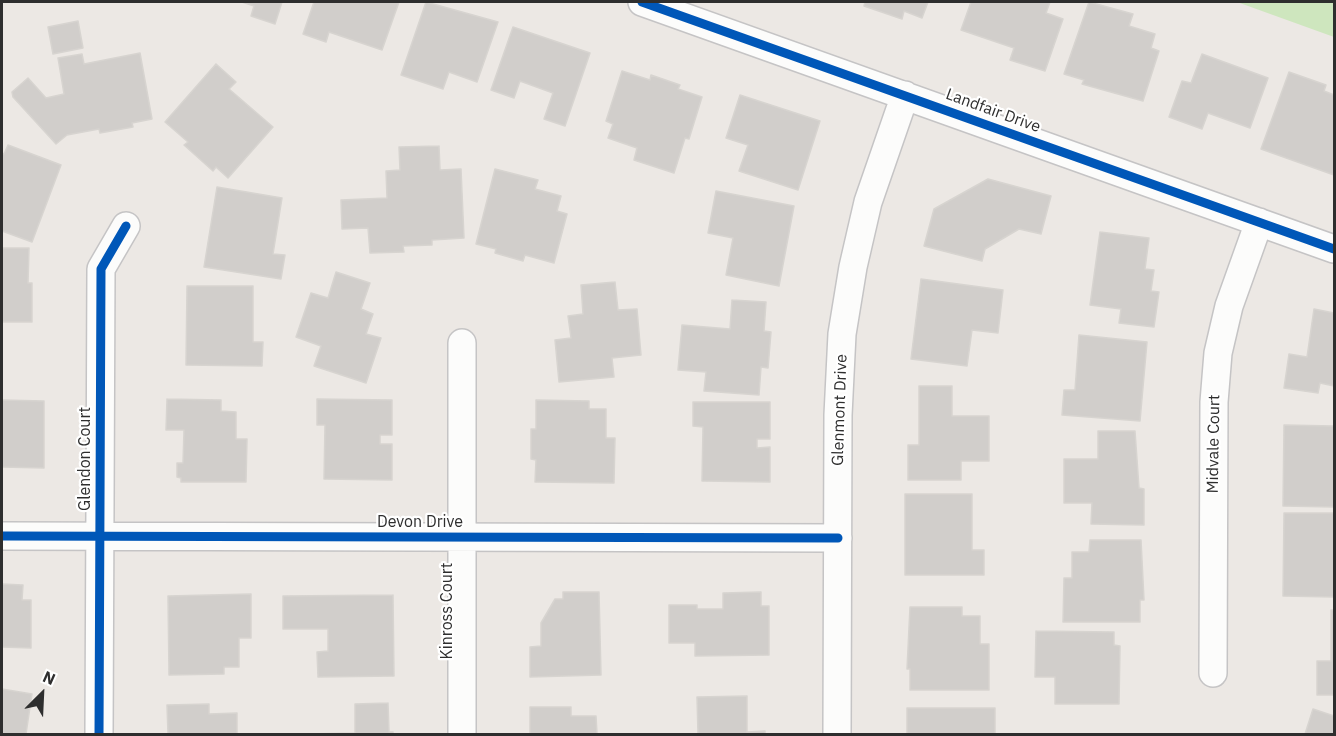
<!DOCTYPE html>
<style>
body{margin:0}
#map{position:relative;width:1336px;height:736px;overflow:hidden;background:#ece8e4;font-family:"IBM Plex Sans",sans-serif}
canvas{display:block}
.frame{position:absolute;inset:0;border:3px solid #2e2e2e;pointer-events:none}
.north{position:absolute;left:12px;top:664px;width:60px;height:60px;-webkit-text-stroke:4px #fff;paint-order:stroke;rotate:24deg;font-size:16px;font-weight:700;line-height:24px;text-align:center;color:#2e2e2e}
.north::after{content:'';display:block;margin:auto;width:21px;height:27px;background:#2e2e2e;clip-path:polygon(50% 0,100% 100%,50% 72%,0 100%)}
</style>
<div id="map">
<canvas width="1336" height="736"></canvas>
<div class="frame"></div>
<div class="north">N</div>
</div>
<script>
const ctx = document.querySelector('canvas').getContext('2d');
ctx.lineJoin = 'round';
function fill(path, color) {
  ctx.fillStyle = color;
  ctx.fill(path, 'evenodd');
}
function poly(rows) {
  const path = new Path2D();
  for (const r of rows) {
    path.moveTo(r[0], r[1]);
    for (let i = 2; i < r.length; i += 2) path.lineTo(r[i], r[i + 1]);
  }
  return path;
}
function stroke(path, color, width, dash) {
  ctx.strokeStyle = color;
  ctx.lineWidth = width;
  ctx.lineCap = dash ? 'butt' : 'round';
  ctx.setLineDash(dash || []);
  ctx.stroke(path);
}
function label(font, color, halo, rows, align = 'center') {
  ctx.font = font + ' "IBM Plex Sans",sans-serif';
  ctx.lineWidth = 4.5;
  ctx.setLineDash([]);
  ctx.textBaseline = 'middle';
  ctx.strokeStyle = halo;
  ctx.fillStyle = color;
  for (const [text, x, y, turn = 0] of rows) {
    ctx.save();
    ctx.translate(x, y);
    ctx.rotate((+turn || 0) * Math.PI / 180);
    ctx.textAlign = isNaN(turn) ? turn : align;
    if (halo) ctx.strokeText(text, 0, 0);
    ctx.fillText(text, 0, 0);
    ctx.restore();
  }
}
fill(poly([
 [1237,2,1334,2,1334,37]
]), '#cee6be');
const building = poly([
 [242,2,282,2,275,24,251,16,254,6,242,2],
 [314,2,399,2,382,50,329,32,326,42,303,34,314,2],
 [426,2,498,22,477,82,449,72,443,89,401,75,426,2],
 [865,2,928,2,922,18,904,11,902,19,864,6,865,2],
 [971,2,1050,2,1046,13,1063,19,1045,71,1010,60,1014,48,961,30,971,2],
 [1089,2,1133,14,1129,26,1155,34,1151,48,1159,51,1143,101,1082,84,1084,80,1064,74,1089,2],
 [78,21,83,48,53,54,48,27,78,21],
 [513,27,590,53,565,126,544,119,553,93,520,81,514,98,491,90,513,27],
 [140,53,152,119,132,123,133,127,100,133,99,129,67,135,56,144,13,97,12,92,28,78,46,98,64,94,58,58,82,54,84,64,140,53],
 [1202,54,1268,78,1250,128,1208,113,1202,129,1169,117,1182,81,1191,83,1202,54],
 [216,64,236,82,229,89,273,127,228,178,216,167,213,171,184,145,188,142,165,122,216,64],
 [622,71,650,80,651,75,680,85,678,89,702,97,689,139,685,138,674,173,634,160,637,148,608,138,613,124,606,121,622,71],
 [1289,72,1326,85,1324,91,1334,95,1334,175,1261,149,1289,72],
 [740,95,820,121,798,190,739,171,748,145,726,138,740,95],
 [8,145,61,165,32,242,2,231,2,153,4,154,8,145],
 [439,146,440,170,461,169,464,238,432,240,432,245,403,246,404,252,370,253,368,228,342,229,341,200,387,198,386,171,400,170,399,147,439,146],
 [495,169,538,180,535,189,561,196,557,211,567,214,554,263,525,255,523,261,495,253,496,249,476,244,495,169],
 [988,179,1051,196,1041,234,1019,229,985,249,982,261,924,246,934,209,988,179],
 [217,187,282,198,273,254,285,255,281,279,204,267,217,187],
 [716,191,794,206,779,286,726,275,733,238,708,233,716,191],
 [1100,232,1149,238,1145,269,1154,270,1151,291,1159,292,1154,327,1119,323,1121,309,1090,305,1100,232],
 [2,248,29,248,28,283,32,283,32,322,2,322,2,248],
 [336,272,370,283,361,309,373,314,366,334,381,338,366,383,314,366,321,346,296,337,311,293,328,298,336,272],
 [921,279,1003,290,998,333,972,330,967,366,911,359,921,279],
 [615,282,618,310,637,309,641,355,612,358,614,377,559,382,555,340,571,338,568,316,583,314,581,285,615,282],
 [187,286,253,286,253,342,263,342,262,366,186,365,187,286],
 [732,300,766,302,764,331,771,332,768,368,761,367,759,395,704,391,706,372,678,370,682,325,730,329,732,300],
 [1314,309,1334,313,1334,386,1320,383,1318,393,1284,388,1289,354,1307,357,1314,309],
 [1079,335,1147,342,1140,421,1062,415,1064,390,1075,390,1079,335],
 [919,386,952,386,952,416,989,416,989,461,961,461,961,480,908,480,908,445,919,445,919,386],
 [167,399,221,400,221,411,236,412,236,439,247,439,246,482,181,482,181,478,177,477,177,463,183,463,184,430,166,430,167,399],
 [317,399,392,400,392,435,380,435,380,444,392,444,392,480,324,479,325,425,317,425,317,399],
 [2,400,44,401,44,468,2,467,2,400],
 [536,400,589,401,589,409,606,409,606,438,615,438,614,483,535,482,536,460,531,459,531,429,536,429,536,400],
 [693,402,770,402,770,439,757,439,757,448,770,447,770,482,702,481,703,427,693,426,693,402],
 [1284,425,1334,426,1334,507,1283,506,1284,425],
 [1098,431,1135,431,1139,488,1144,489,1144,525,1091,524,1092,503,1064,503,1064,459,1098,459,1098,431],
 [905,494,972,494,972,550,984,550,984,575,905,575,905,494],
 [1284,513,1334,513,1334,597,1283,596,1284,513],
 [1090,540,1141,540,1144,600,1140,600,1140,622,1063,622,1064,578,1072,578,1072,552,1089,552,1090,540],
 [2,584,23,585,22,600,31,600,31,648,2,647,2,584],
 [563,592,599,592,601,675,530,677,530,647,541,646,541,623,555,599,563,599,563,592],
 [761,592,761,606,769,606,769,655,695,656,695,643,669,643,669,605,697,605,697,609,723,609,723,593,761,592],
 [251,594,251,638,239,638,239,667,224,667,224,674,169,675,168,596,251,594],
 [393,595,394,676,318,677,317,652,328,651,328,629,283,629,283,596,393,595],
 [910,607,962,607,962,616,980,616,980,644,989,644,989,690,910,690,910,669,907,669,910,607],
 [1331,610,1334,610,1334,695,1317,695,1317,661,1331,661,1331,610],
 [1036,631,1114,632,1114,645,1120,646,1119,704,1055,704,1055,677,1035,677,1036,631],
 [2,689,32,694,26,734,2,734,2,689],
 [747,696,747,732,765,731,765,734,698,734,697,697,747,696],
 [388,703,389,732,393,732,393,734,306,734,355,733,355,704,388,703],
 [209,704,209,714,237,713,237,734,168,734,167,705,209,704],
 [530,707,571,707,571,716,596,716,597,734,530,734,530,707],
 [907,708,995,708,995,734,907,734,907,708],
 [1313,709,1334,716,1334,734,1305,734,1313,709]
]);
fill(building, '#d1cecb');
stroke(building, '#d7d4d0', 1.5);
const minor = poly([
 [642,2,1334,249],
 [2,536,838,538],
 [1213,673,1214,402,1218,353,1229,306,1259,222],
 [99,734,101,269,126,226],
 [462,734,462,343],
 [837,734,838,415,842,334,853,267,868,202,905,95]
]);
stroke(minor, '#c5c4c5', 30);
stroke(minor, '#fcfcfb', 27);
stroke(poly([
 [642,2,1334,249],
 [2,536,838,538],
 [99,734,101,269,126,226]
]), '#0057b8', 9);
label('16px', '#2e2e2e', '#fff', [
 ["Landfair Drive",993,111,20],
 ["Glenmont Drive",840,410,-88],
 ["Midvale Court",1214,444,-89],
 ["Glendon Court",85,459,-90],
 ["Devon Drive",420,522],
 ["Kinross Court",447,611,-90]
]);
</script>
